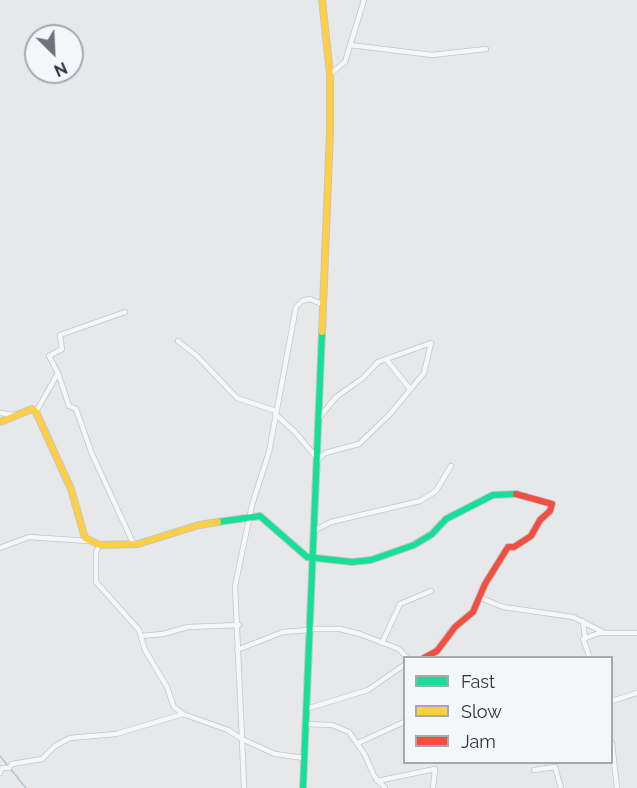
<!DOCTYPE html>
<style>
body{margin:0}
#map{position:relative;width:637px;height:788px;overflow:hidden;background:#e6e8ea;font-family:Raleway,sans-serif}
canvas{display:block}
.legend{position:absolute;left:403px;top:656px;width:210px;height:108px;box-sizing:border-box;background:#f4f6f9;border:2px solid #a4a8b1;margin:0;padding:8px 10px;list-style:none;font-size:18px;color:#2b3445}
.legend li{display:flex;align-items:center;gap:12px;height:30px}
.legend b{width:30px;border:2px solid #a4a8b1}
.north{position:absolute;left:24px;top:24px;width:60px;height:60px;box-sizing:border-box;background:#f4f6f9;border:2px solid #a4a8b1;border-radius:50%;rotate:156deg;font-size:16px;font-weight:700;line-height:24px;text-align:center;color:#2b3445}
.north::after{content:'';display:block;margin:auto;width:21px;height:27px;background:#6c737f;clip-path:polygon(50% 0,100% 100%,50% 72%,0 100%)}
</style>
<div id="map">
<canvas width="637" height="788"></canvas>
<ul class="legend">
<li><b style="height:8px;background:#16e098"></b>Fast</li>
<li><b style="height:8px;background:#ffcf43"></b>Slow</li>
<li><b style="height:8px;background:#f24e42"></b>Jam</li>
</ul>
<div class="north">N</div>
</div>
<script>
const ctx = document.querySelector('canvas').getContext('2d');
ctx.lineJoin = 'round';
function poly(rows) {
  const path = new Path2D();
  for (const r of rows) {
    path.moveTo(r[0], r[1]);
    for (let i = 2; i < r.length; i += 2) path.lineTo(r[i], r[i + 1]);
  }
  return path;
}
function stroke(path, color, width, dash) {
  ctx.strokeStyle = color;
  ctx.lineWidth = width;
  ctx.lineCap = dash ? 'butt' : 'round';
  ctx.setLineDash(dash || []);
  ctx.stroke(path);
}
stroke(poly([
 [0,756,26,788]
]), '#b4c4d5', 1.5);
const street = poly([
 [350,45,432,55,486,49],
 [330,74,345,62,364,0],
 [178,341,197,356,237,398,276,411],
 [386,359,410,389],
 [58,373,69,406,76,409,92,454,134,545],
 [36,412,58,373,49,356,62,349,60,335,125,312],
 [0,413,14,415],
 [275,414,295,432,316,457],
 [319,418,336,397,363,378,378,362,431,343],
 [317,461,325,453,359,444,390,414,424,373,431,343],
 [313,531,331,522,420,501,436,491,451,466],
 [100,545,96,552,96,582,139,630,145,650,167,687,174,707,183,714],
 [0,548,29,537,88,541],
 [481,598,503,607,573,617,603,632],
 [583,621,585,638],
 [309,629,340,629,360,634,399,649,407,658],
 [141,636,163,634,188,627,239,625],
 [382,643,400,604,431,591],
 [237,650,283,632,309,630],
 [590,658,583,639,599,633,637,633],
 [612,701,637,693],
 [306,709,368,690,404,665],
 [305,724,332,725,349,732,365,755,374,776,385,788],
 [242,739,235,586,252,505,269,452,296,307,302,301,310,299,324,305],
 [358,743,404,722],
 [612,743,617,788],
 [534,770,555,767,561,788],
 [0,773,2,768,9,768,12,764,42,759,55,746,70,738,116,734,183,714,228,730,242,739],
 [377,781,435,769,433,788],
 [244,788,242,739,275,754,304,758]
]);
const fast = poly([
 [218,522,260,516,307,557,352,562,371,560,414,545,432,534,446,519,493,495,516,494],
 [303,788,322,332]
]);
const slow = poly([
 [322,332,330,132,330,74,322,0],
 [0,422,32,409,36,412,71,489,85,538,100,545,138,544,199,525,218,522]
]);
const jam = poly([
 [424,658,437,651,455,627,473,612,485,584,508,547,514,547,531,536,540,520,550,511,552,504,516,494]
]);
stroke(street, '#c4c6c8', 6);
stroke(fast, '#c4c6c8', 8);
stroke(slow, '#c4c6c8', 8);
stroke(jam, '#c4c6c8', 8);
stroke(street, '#f5f6f7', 4.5);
stroke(fast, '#16e098', 6);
stroke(slow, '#ffcf43', 6);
stroke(jam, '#f24e42', 6);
</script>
